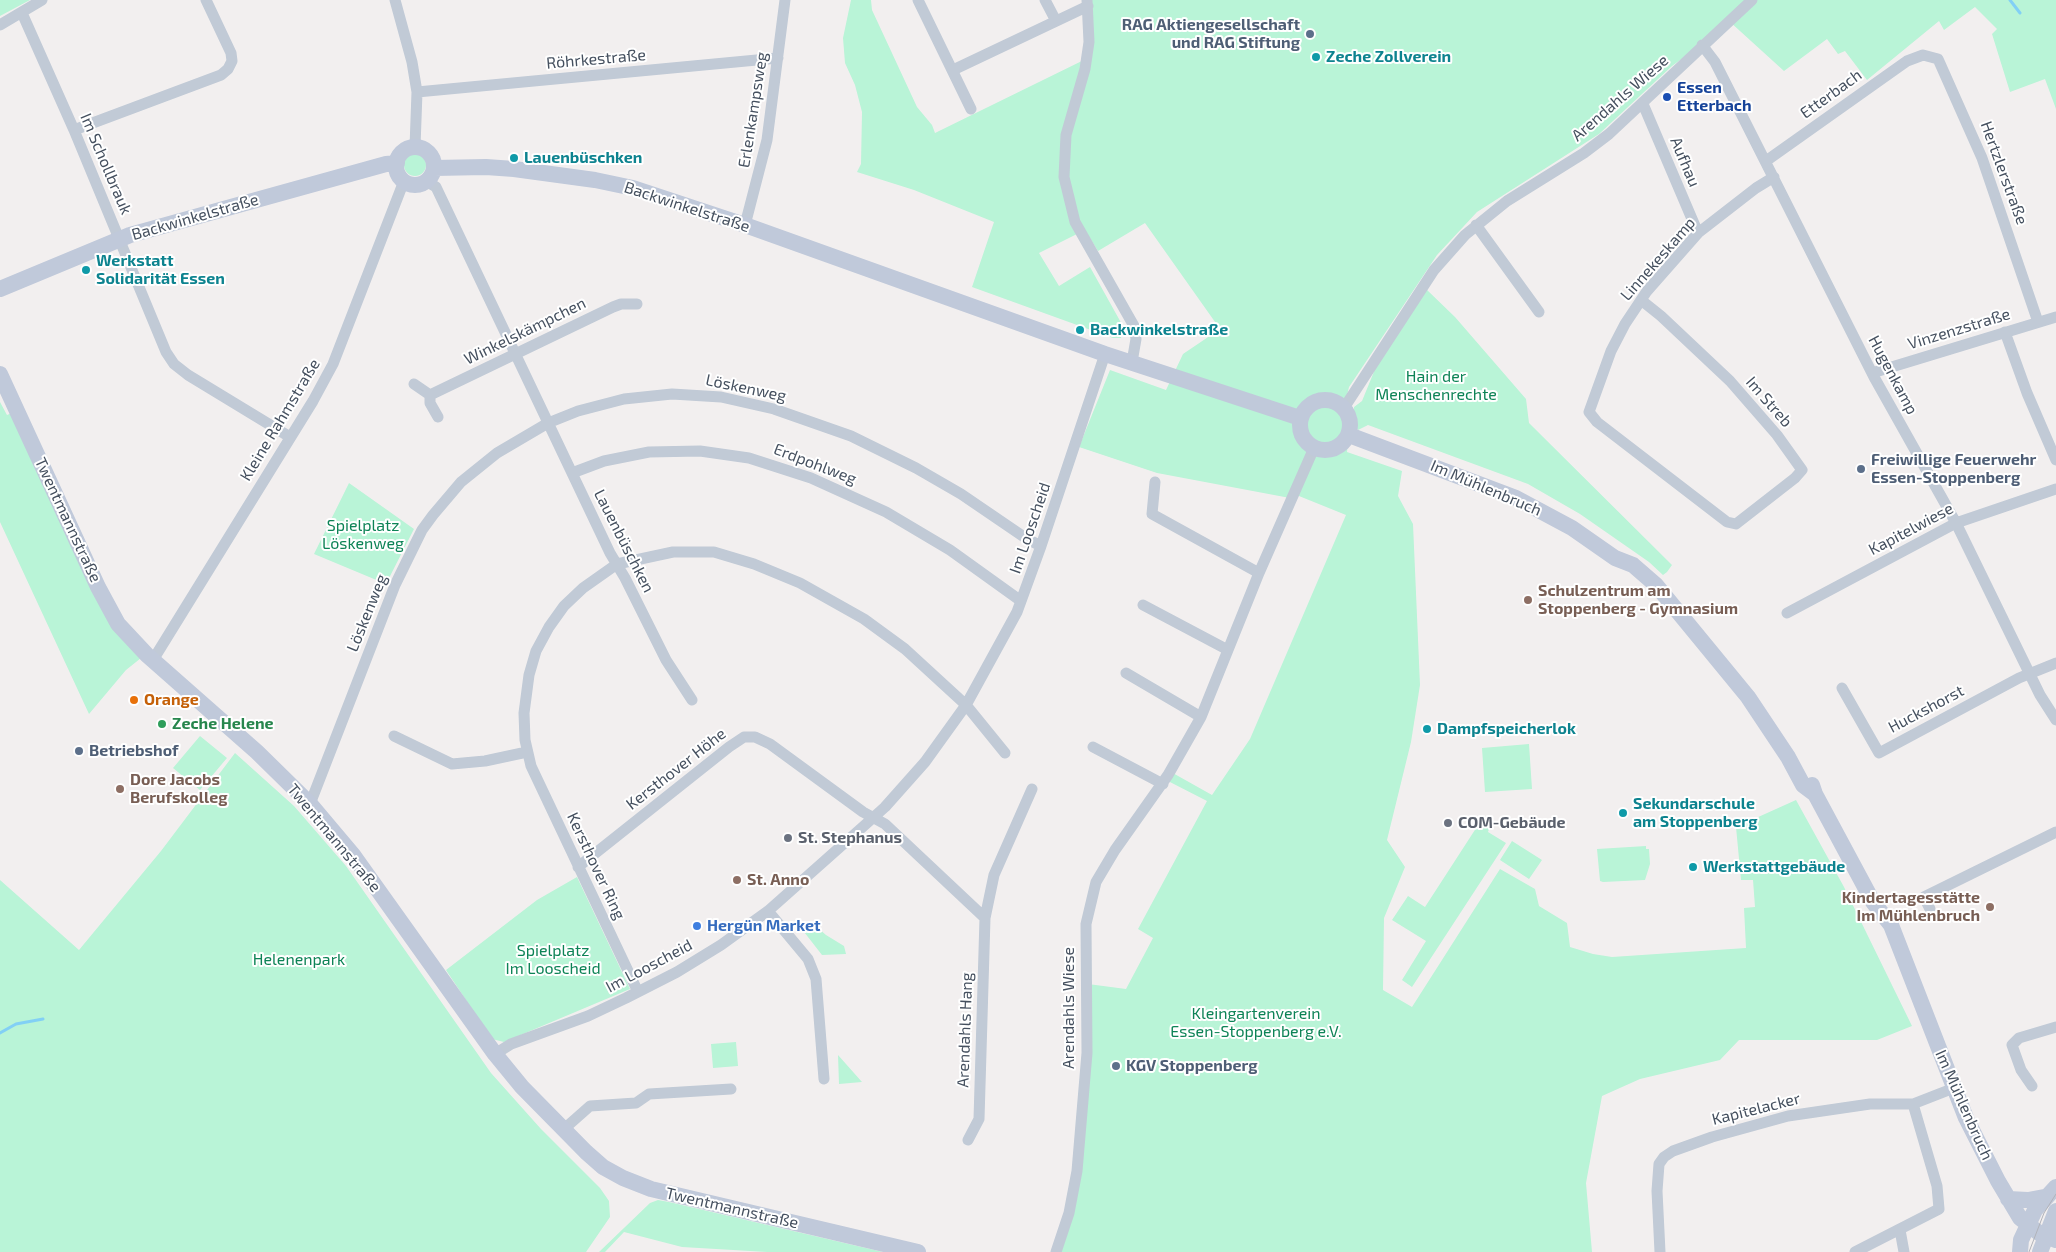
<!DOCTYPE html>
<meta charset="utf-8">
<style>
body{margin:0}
canvas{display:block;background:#f2efef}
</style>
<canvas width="2056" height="1252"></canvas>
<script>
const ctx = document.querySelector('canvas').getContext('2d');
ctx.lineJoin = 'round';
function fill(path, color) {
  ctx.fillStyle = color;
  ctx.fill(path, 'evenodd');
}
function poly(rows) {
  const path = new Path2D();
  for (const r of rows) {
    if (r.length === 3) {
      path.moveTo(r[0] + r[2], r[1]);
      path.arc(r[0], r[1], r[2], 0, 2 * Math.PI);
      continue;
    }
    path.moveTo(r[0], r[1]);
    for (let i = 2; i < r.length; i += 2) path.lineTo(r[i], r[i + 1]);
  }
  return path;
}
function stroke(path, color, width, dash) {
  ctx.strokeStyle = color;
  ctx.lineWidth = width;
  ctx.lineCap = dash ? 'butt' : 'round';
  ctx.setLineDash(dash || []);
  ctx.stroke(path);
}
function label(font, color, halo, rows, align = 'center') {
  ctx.font = font + ' "Exo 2",sans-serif';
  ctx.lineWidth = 4;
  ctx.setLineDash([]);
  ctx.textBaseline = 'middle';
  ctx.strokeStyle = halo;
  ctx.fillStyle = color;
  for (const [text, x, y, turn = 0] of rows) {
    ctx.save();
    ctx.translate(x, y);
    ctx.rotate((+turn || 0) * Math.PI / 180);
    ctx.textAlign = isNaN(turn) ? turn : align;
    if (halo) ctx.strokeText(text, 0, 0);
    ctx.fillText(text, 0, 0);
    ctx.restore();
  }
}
fill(poly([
 [0,0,30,0,0,16],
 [851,0,871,0,872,10,917,107,932,125,935,133,1090,57,1089,0,1748,0,1702,44,1672,66,1599,134,1477,212,1437,255,1349,387,1344,408,1350,423,1347,452,1402,471,1398,496,1413,524,1420,685,1411,742,1387,840,1405,867,1384,918,1383,990,1412,1007,1500,869,1535,889,1539,906,1567,923,1570,947,1593,954,1612,957,1746,948,1744,908,1755,907,1753,880,1741,880,1736,827,1796,800,1844,887,1912,1026,1877,1040,1739,1040,1720,1060,1640,1079,1602,1096,1586,1183,1592,1252,1058,1252,1071,1214,1088,984,1126,989,1153,938,1138,929,1207,801,1166,780,1171,772,1212,795,1250,739,1346,515,1294,494,1290,498,1157,473,1079,447,1110,370,1166,390,1183,354,1220,329,1145,223,1098,251,1085,230,1039,253,1059,286,1090,267,1124,328,1121,338,1113,338,972,287,994,222,914,190,857,172,861,164,862,112,855,85,845,63,843,38],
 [1754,0,2056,0,2056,109,2045,79,2010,92,1992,34,1997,29,1975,7,1944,30,1939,21,1867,80,1845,51,1838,54,1827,39,1784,71,1729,21],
 [415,165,11],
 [1426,289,1455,317,1526,399,1529,423,1672,565,1667,572,1663,575,1649,562,1580,514,1528,484,1368,425,1358,430,1354,422,1354,407,1362,401,1380,357],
 [0,402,7,415,12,413,141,658,126,670,89,714,0,522],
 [349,483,414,529,386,584,314,554],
 [200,736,227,758,200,790,173,768],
 [1529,744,1532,789,1485,792,1482,748],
 [235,753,294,806,346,866,491,1073,541,1129,600,1188,609,1201,610,1217,586,1252,0,1252,0,880,79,950,161,851],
 [1482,819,1490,826,1488,832,1506,843,1412,987,1402,980,1426,941,1392,920,1408,896,1425,907],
 [1512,841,1542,860,1529,879,1500,860],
 [1646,846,1646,849,1649,849,1650,864,1645,880,1603,882,1600,881,1597,849],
 [577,877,630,989,504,1042,492,1039,446,970,537,900],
 [810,921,826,935,844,946,846,954,822,955,801,928],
 [736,1042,738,1066,713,1068,711,1044],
 [838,1055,862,1082,839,1084],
 [658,1200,669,1202,883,1252,767,1252,682,1247,624,1232,605,1252,599,1252,650,1203]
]), '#b9f4d7');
stroke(poly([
 [2010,0,2020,13],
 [0,1033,16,1024,43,1019]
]), '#82d0f5', 3);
stroke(poly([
 [395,0,412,62,417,92,415,147],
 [918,0,971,109],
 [1045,0,1056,21],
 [1087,0,1089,42,1085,69,1066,135,1064,177,1075,222,1134,326,1136,339,1132,362],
 [22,13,74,130,166,352,174,364,188,375,290,437],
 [0,25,42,0],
 [1702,45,1715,62,1874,377,1956,523,2040,695,2056,720],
 [953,70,1088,6],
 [417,92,778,58],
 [1643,104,1698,233],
 [74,130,221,75,228,69,232,61,231,53,206,0],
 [1766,161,1907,61,1923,55,1938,59,1982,158,2038,322],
 [426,181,436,187,610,553,625,578,666,660,692,700],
 [745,225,767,140,785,0],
 [1476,225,1539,312],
 [1641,300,1661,316,1730,381,1777,435,1802,470,1795,478,1736,524,1727,522,1597,422,1589,412,1611,351,1625,324,1647,291,1698,233,1756,188,1774,177],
 [2005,332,2027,393,2056,460],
 [1872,373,2056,317],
 [414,384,430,395],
 [430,395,613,307,621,304,637,304],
 [430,395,430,403,438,417],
 [1344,408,1434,270,1465,235,1507,201,1584,153,1609,134,1752,0],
 [572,473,604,461,649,452,700,451,749,458,811,478,886,512,950,550,1021,601],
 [1155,482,1152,514,1259,573],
 [1143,605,1228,650],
 [1787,613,1956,523,2056,489],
 [153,660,313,401,333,364,404,181],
 [1126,673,1201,717],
 [1842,688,1879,753,2019,678,2056,663],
 [394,736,452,764,485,761,527,752],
 [1093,747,1163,784],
 [310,804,395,585,422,530,433,515,461,482,497,453,548,423,578,411,624,399,672,394,721,397,774,409,851,436,916,468,961,494,1027,539,1041,546],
 [578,867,729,747,744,737,755,737,770,744,863,812,885,824,985,918],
 [1930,909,1924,897,2056,832],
 [768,911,808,959,816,979,824,1079],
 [638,992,531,766,525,740,524,713,529,675,536,651,549,627,564,606,583,588,617,564,673,552,714,552,754,564,800,583,864,619,905,649,966,705,1005,753],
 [495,1054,511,1044,588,1016,626,998,677,972,721,945,768,911,866,824,885,807,925,762,966,705,1017,612,1041,546,1105,354],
 [2032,1086,2021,1070,2012,1045,2019,1038,2056,1027],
 [564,1129,590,1106,636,1103,649,1094,731,1089],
 [968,1140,979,1119,985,918,994,875,1032,789],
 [1900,1230,1904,1252],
 [1056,1252,1069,1213,1077,1171,1087,1053,1086,924,1096,882,1115,850,1168,775,1201,717,1259,573,1314,448],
 [1660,1252,1657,1191,1659,1164,1664,1157,1673,1151,1712,1137,1788,1116,1870,1104,1913,1104,1954,1088],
 [1855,1252,1939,1209,1937,1186,1913,1104]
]), '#c1cad6', 11);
stroke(poly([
 [415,166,19],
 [434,168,486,167,514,169,595,180,633,188,745,225,1105,354,1300,418],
 [0,289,130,235,386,164,397,163],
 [0,374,98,587,118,624,147,655,257,752,310,804,353,855,495,1054,522,1087,586,1152,603,1167,623,1178,651,1189,918,1252],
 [1325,425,25],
 [1349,435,1516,498,1572,528,1615,558,1633,565,1656,585,1748,697,1788,757,1803,785,1815,794],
 [1812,785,1815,794,1873,902,1891,925,1966,1118,1998,1181,2020,1218,2039,1233,2056,1240],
 [2008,1199,2028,1200,2044,1197],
 [2020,1252,2021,1240,2035,1210,2056,1187],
 [2040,1252,2056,1211]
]), '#c0c9da', 16);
stroke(poly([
 [2029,1252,2044,1213,2056,1194]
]), '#b1b3ba', 1);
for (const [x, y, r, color] of [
 [1310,34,5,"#5c6f8a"],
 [1316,57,5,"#0f9aa8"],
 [1667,97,5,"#1a4fb4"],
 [514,158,5,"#0f9aa8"],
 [86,270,5,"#0f9aa8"],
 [1080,330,5,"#0f9aa8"],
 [1861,469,5,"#5c6f8a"],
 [1528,600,5,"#8d6e63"],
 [134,700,5,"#e8710a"],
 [162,724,5,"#2e9e5b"],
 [1427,729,5,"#0f9aa8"],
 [79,751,5,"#5c6f8a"],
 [120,789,5,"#8d6e63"],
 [1623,813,5,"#0f9aa8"],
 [1448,823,5,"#6b7280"],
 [788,838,5,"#6b7280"],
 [1693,867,5,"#0f9aa8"],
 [737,880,5,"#8d6e63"],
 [1990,907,5,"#8d6e63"],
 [697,926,5,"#3f7fe0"],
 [1116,1066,5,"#5c6f8a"]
]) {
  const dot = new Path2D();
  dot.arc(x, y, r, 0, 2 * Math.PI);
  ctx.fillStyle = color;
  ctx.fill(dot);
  stroke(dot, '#fff', 2);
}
label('bold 16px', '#4e5e75', '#fff', [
 ["RAG Aktiengesellschaft",1300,25,"right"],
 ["und RAG Stiftung",1300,43,"right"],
 ["Freiwillige Feuerwehr",1871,460],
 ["Essen-Stoppenberg",1871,478],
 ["Betriebshof",89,751],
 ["KGV Stoppenberg",1126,1066]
], 'left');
label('bold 16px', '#0d838f', '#fff', [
 ["Zeche Zollverein",1326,57],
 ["Lauenbüschken",524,158],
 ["Werkstatt",96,261],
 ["Solidarität Essen",96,279],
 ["Backwinkelstraße",1090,330],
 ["Dampfspeicherlok",1437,729],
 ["Sekundarschule",1633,804],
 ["am Stoppenberg",1633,822],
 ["Werkstattgebäude",1703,867]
], 'left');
label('16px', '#45505f', '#fff', [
 ["Röhrkestraße",596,59,-5],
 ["Etterbach",1831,94,-36],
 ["Arendahls Wiese",1620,98,-41],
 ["Erlenkampsweg",753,110,-81],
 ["Aufhau",1685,162,67],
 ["Im Schollbrauk",106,164,67],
 ["Hertzlerstraße",2004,173,70],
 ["Backwinkelstraße",687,207,18],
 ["Backwinkelstraße",195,217,-16],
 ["Linnekeskamp",1658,259,-49],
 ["Vinzenzstraße",1959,329,-17],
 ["Winkelskämpchen",525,331,-26],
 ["Hugenkamp",1893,375,62],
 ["Löskenweg",746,388,12],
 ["Im Streb",1769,402,49],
 ["Kleine Rahmstraße",280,420,-59],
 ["Erdpohlweg",815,464,21],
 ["Im Mühlenbruch",1486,488,23],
 ["Twentmannstraße",68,520,65],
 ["Im Looscheid",1030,528,-71],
 ["Kapitelwiese",1911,529,-28],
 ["Lauenbüschken",624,541,63],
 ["Löskenweg",367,613,-68],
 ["Huckshorst",1926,709,-28],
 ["Kersthover Höhe",676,769,-38],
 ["Twentmannstraße",334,838,50],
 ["Kersthover Ring",596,866,65],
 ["Im Looscheid",649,966,-28],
 ["Arendahls Wiese",1069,1008,-90],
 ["Arendahls Hang",965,1030,-88],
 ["Im Mühlenbruch",1964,1105,66],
 ["Kapitelacker",1756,1109,-14],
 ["Twentmannstraße",732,1208,13]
]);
label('bold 16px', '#164399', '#fff', [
 ["Essen",1677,88],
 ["Etterbach",1677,106]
], 'left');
label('16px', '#0d8356', '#fff', [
 ["Hain der",1436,377],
 ["Menschenrechte",1436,395],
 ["Spielplatz",363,526],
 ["Löskenweg",363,544],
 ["Spielplatz",553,951],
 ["Im Looscheid",553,969],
 ["Helenenpark",299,960],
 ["Kleingartenverein",1256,1014],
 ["Essen-Stoppenberg e.V.",1256,1032]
]);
label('bold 16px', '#785e54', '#fff', [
 ["Schulzentrum am",1538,591],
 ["Stoppenberg - Gymnasium",1538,609],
 ["Dore Jacobs",130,780],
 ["Berufskolleg",130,798],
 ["St. Anno",747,880],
 ["Kindertagesstätte",1980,898,"right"],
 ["Im Mühlenbruch",1980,916,"right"]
], 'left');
label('bold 16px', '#c56008', '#fff', [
 ["Orange",144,700]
], 'left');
label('bold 16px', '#27864d', '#fff', [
 ["Zeche Helene",172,724]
], 'left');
label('bold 16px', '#5b616d', '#fff', [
 ["COM-Gebäude",1458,823],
 ["St. Stephanus",798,838]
], 'left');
label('bold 16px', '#366cbe', '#fff', [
 ["Hergün Market",707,926]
], 'left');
</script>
